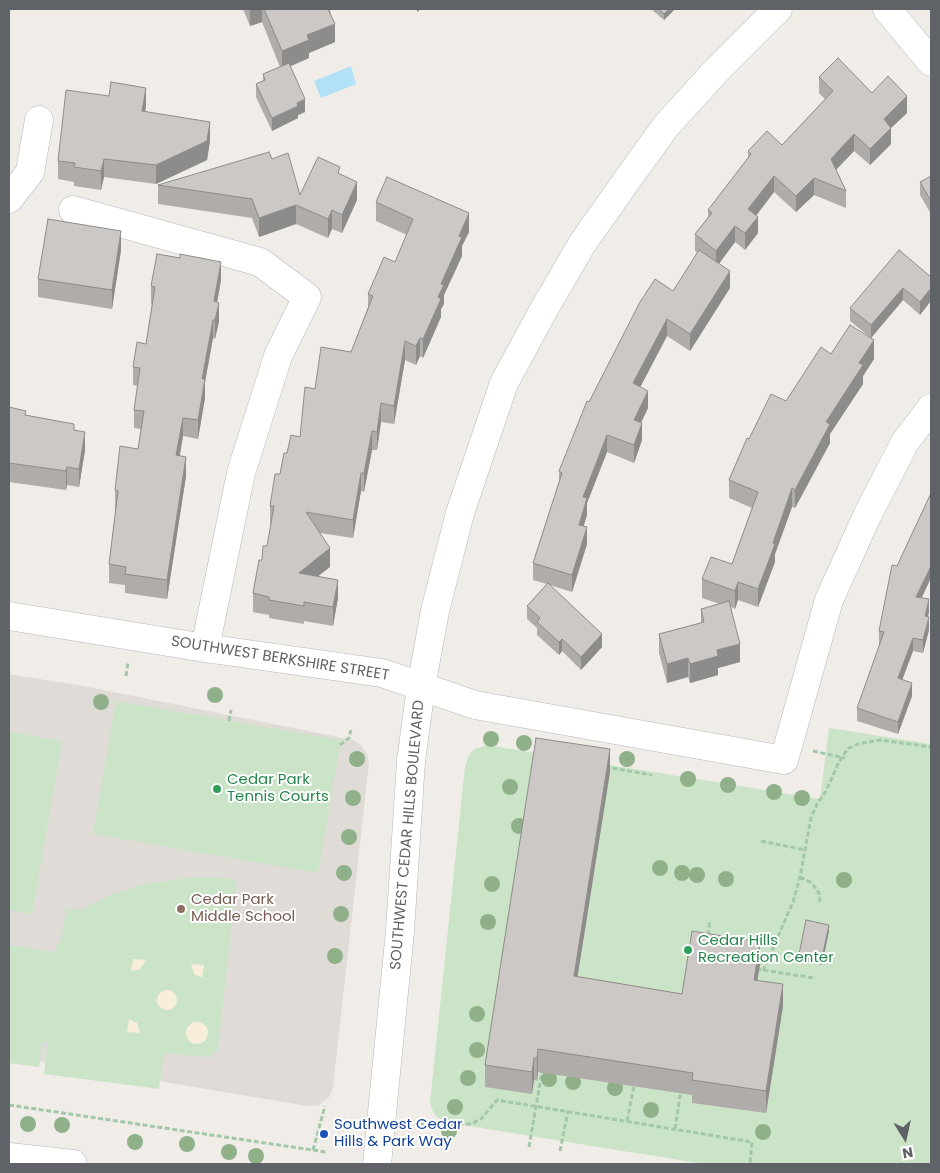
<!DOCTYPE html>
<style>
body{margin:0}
#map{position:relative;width:940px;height:1173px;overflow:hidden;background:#f0ede8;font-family:Poppins,sans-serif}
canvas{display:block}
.frame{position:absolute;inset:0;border:10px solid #5f6367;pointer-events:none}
.north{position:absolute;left:880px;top:1113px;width:50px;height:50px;-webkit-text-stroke:4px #fff;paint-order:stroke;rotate:170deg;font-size:14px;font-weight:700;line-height:20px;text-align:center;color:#5f6367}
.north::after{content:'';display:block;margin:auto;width:18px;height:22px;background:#5f6367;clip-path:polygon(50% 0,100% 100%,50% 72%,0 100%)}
</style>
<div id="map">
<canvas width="940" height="1173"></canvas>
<div class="frame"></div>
<div class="north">N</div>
</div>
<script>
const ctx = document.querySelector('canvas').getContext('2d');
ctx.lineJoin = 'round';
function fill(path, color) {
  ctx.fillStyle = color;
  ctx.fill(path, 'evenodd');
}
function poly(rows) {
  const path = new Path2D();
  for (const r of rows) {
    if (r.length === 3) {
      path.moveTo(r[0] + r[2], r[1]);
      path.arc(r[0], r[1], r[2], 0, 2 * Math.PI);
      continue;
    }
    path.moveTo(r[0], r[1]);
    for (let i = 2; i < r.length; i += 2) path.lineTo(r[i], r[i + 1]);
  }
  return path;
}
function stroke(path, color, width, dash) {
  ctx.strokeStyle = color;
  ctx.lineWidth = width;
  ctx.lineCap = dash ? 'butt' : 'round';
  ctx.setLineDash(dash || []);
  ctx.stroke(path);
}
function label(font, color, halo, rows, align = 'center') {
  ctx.font = font + ' Poppins,sans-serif';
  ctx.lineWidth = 4;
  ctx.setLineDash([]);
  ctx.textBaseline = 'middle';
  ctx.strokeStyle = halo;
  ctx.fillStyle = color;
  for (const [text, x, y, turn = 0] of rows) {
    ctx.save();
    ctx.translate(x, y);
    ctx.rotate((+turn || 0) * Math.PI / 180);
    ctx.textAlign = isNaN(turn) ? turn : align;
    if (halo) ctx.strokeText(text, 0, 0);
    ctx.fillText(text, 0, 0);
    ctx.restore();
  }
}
fill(poly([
 [9,674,83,686,353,740,361,745,366,752,369,762,333,1088,329,1097,319,1105,307,1106,9,1056]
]), '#dfdcd7');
fill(poly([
 [116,701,341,740,318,873,93,834],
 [829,728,931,744,931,1164,704,1164,450,1123,443,1121,437,1117,432,1110,430,1102,465,766,470,753,475,749,487,745,820,799],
 [9,732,62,741,32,914,9,910],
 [211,877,236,880,218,1050,210,1057,164,1053,159,1089,44,1074,48,1042,42,1042,39,1067,9,1063,9,945,54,952,62,937,66,908,84,910,90,905,113,894,142,885,186,878]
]), '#cbe4c8');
fill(poly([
 [133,959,146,960,140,969,131,971],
 [191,964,204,965,202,978,194,974],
 [167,1000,10],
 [129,1019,137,1023,140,1033,127,1032],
 [197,1033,11]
]), '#f8eedb');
fill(poly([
 [351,66,356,84,321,98,314,81]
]), '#b1e1f7');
const street = poly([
 [887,9,931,62],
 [9,199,30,172,39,120],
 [73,210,260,262,307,297,278,356,241,473,205,648],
 [9,616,205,648,382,673,475,705,784,760,829,600,867,516,905,442,931,408]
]);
const secondary = poly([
 [9,1157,73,1164],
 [377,1164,400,931,411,761,421,687,435,611,460,513,504,383,543,311,582,244,627,180,666,126,715,72,778,9]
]);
stroke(street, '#b5b8bb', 29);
stroke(secondary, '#b4b7bb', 29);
stroke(poly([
 [126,676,128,662],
 [229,721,231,710],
 [340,745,349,738,351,730],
 [813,751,845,758],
 [605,767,652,775],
 [761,841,806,850],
 [800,877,812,883,819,893,820,902],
 [708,935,710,920],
 [756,969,815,978],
 [763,971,793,902,800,877,811,818,817,804,826,791,839,762,844,754,849,748,858,744,880,740,931,747],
 [9,1105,326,1152],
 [627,1121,634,1086],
 [421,1124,471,1124,481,1119,497,1100,752,1142,750,1164],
 [675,1129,681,1090],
 [529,1147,542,1072],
 [313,1150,325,1106],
 [560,1151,568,1111]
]), '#a3c7a9', 3, [5, 2.5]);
stroke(street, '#fff', 28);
stroke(secondary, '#fff', 28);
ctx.fillStyle = '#90b08a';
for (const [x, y] of [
 [215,695],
 [101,702],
 [491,739],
 [524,743],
 [357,759],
 [627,759],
 [688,779],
 [728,785],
 [510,787],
 [774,792],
 [353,798],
 [802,798],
 [519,826],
 [349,837],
 [660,868],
 [344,873],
 [682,873],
 [697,875],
 [726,879],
 [844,880],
 [492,884],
 [341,914],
 [488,922],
 [335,956],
 [477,1014],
 [477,1050],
 [468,1078],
 [549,1079],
 [573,1082],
 [615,1088],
 [455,1107],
 [651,1110],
 [28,1124],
 [62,1125],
 [449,1131],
 [763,1132],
 [135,1142],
 [187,1144],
 [229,1152],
 [256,1156]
]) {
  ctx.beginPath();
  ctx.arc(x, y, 8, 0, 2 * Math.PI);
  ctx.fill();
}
fill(poly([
 [243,9,330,9,335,42,309,53,309,58,290,66,305,112,298,115,298,118,272,131,256,97,256,84,263,81,263,74,280,67,262,22,250,26],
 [651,9,675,9,664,20],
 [819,77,872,93,907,113,891,128,891,144,870,165,854,151,836,170,846,191,846,208,814,195,796,212,774,192,756,216,758,233,745,250,735,242,719,263,730,288,690,351,667,336,640,387,648,408,641,423,642,440,634,463,607,452,587,503,587,515,583,526,587,544,572,592,550,585,602,647,581,670,562,651,559,655,537,635,537,628,527,619,527,606,547,584,533,580,533,563,559,482,559,471,589,402,673,291,698,253,695,251,695,234,708,217,708,210,748,158,748,151,782,145,825,99,819,93],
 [146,106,145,112,210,141,207,160,156,184,104,177,101,190,74,186,74,182,58,179,58,161],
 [272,159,300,195,340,174,357,200,342,233,332,229,328,238,296,224,259,237,252,218,158,204,158,185],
 [931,176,931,214,920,195,920,182],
 [376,202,469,232,462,246,462,256,444,295,444,304,441,309,441,317,423,358,420,356,416,365,405,360,394,424,381,422,377,450,372,450,364,492,361,491,353,538,320,533,330,567,318,576,338,598,333,626,304,621,304,624,269,618,269,615,253,612,253,593,262,560,267,546,271,524,270,524,270,506,287,453,300,437,315,389,351,352,368,307,368,294,395,262,407,235,376,221],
 [121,250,112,309,38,297,38,279],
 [931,277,920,315,903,300,871,338,850,321,850,308],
 [221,280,217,302,219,321,215,339,213,338,205,382,205,398,198,439,183,436,180,456,186,476,167,599,125,593,125,585,109,583,109,564,116,509,115,509,115,490,138,449,141,429,134,428,134,410,138,386,133,385,133,367,146,344,152,305,151,304,151,286],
 [831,354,874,359,863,376,863,384,830,434,830,443,795,508,792,507,775,554,775,562,758,607,738,600,735,609,731,607,740,662,718,668,718,675,690,683,688,677,667,683,659,653,659,634,701,623,701,609,720,604,702,598,702,579,732,564,752,508,729,498,729,480,749,439,786,401],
 [9,407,26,415,74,430,85,450,79,487,67,485,66,490,9,482],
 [897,566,922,598,929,612,928,617,929,630,923,653,913,651,902,680,912,696,898,734,857,721,857,708,880,644,879,644,879,631],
 [610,772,577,977,682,994,760,964,757,980,783,1006,766,1113,692,1103,692,1095,538,1072,537,1081,534,1080,532,1094,485,1087,485,1065],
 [829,931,822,965,799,960,799,954]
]), '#afaca9');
fill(poly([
 [250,9,262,9,262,22,250,26],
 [417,9,421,9,417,12],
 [669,9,675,9,664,20,664,14],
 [335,24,335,42,309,53,309,58,282,70,282,51,307,35],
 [146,88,146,106,142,130,142,111],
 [907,96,907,113,891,128,891,144,870,165,870,149,884,119],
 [305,99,305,112,298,115,298,118,272,131,272,118,297,103],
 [210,122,210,141,207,160,156,184,156,165],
 [854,134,854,151,831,175,831,159],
 [104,159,104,177,101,190,101,171],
 [774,176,774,192,748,226,748,209],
 [814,178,814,195,796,212,796,196],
 [357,182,357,200,342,233,342,215],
 [296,205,296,224,259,237,259,218],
 [332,210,332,229,328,238,328,219],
 [469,213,469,232,462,246,462,256,444,295,444,304,441,309,441,317,423,358,423,339,438,297,441,284,459,236],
 [758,217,758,233,745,250,745,233],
 [735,226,735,242,716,268,716,251],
 [121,231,121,250,112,309,112,290],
 [221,262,221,280,214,320,214,301],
 [730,271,730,288,690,351,690,334],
 [903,288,903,300,871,338,871,325],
 [931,288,931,301,920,315,920,302],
 [219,303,219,321,215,339,215,320],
 [667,319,667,336,633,401,633,383],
 [213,320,213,338,205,382,205,398,198,439,198,420,202,379],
 [420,338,420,356,416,365,416,346],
 [874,340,874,359,863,376,863,384,830,434,830,443,795,508,795,490,826,422,859,363],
 [405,341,405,360,394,424,394,406],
 [648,391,648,408,634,437,634,420],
 [381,403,381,422,377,450,377,432],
 [183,418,183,436,176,474,176,455],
 [642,423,642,440,634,463,634,445],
 [372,431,372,450,364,492,364,473],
 [85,432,85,450,79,487,79,469],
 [607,435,607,452,587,503,587,515,579,542,579,525,583,497],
 [186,457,186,476,167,599,167,580],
 [67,467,67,485,66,490,66,471],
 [361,473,361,491,353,538,353,520],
 [792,488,792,507,775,554,775,562,758,607,758,589,773,543],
 [587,527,587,544,572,592,572,575],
 [330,548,330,567,299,591,299,573],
 [931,566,931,578,916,610,916,597],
 [338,580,338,598,333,626,333,607],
 [738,582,738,600,735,609,735,591],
 [929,599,929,612,925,629,925,616],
 [929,617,929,630,923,653,923,640],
 [602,634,602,647,581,670,581,657],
 [913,638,913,651,898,691,898,678],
 [562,639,562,651,559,655,559,642],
 [740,644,740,662,718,668,718,675,690,683,690,664,717,650],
 [688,658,688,677,667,683,667,664],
 [912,683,912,696,898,734,898,722],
 [610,749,610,772,574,999,574,976],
 [829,925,829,931,822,965,822,958],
 [760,942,760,964,754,1002,754,980],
 [783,984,783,1006,766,1113,766,1091],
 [538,1049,538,1072,537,1081,537,1058],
 [534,1058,534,1080,532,1094,532,1072]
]), '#8e8c8a');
const building = poly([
 [264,9,328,9,335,24,307,35,309,40,282,51,264,9],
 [659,9,669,9,664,14,659,9],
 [838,58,872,93,888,76,907,96,884,119,891,128,870,149,854,134,831,159,846,191,814,178,796,196,774,176,748,209,758,217,745,233,735,226,716,251,695,234,712,213,708,210,751,154,748,151,767,131,782,145,833,91,819,77,838,58],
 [289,63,305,99,297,103,298,106,272,118,256,84,265,80,263,74,289,63],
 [111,82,146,88,142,111,210,122,207,141,156,165,104,159,101,171,74,167,75,163,58,161,66,90,109,96,111,82],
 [269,152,272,159,288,153,300,195,318,157,340,167,338,173,357,182,342,215,332,210,328,219,296,205,259,218,252,199,158,185,269,152],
 [931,176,931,201,920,182,931,176],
 [387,177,469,213,459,236,462,237,441,284,444,285,438,297,441,299,423,339,420,338,416,346,405,341,394,406,381,403,377,432,372,431,364,473,361,473,353,520,306,512,330,548,299,573,338,580,333,607,304,602,304,606,269,600,269,597,253,593,259,560,262,560,263,546,267,546,274,506,270,506,275,474,280,474,284,453,287,453,291,435,300,437,305,387,315,389,321,347,351,352,373,296,368,294,384,257,395,262,413,219,376,202,387,177],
 [48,219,121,231,112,290,38,279,48,219],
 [699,250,730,271,690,334,667,319,633,383,648,391,634,420,642,423,634,445,607,435,583,497,587,498,579,525,587,527,572,575,533,563,562,473,559,471,587,401,589,402,640,302,655,279,673,291,699,250],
 [899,250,931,277,931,288,920,302,903,288,871,325,850,308,899,250],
 [157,254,180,258,180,254,221,262,214,301,219,303,215,320,213,320,202,379,205,379,198,420,183,418,176,455,186,457,167,580,125,574,126,567,109,564,118,491,115,490,120,446,138,449,144,411,134,410,140,368,133,367,137,342,146,344,155,287,151,286,157,254],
 [850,325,874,340,859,363,863,365,826,422,830,424,795,490,792,488,773,543,775,544,758,589,738,582,735,591,702,579,711,557,732,564,758,492,729,480,747,438,749,439,771,394,786,401,821,347,831,354,850,325],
 [9,407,26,411,25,415,74,424,74,430,85,432,79,469,67,467,66,471,9,463,9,407],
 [931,493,931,566,916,597,929,599,925,616,929,617,923,640,913,638,898,678,912,683,898,722,857,708,884,632,879,631,892,565,897,566,931,493],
 [548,583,602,634,581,657,562,639,559,642,537,622,540,618,527,606,548,583],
 [729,601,740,644,717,650,718,656,690,664,688,658,667,664,659,634,704,622,701,609,729,601],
 [536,738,610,749,574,976,682,994,692,931,760,942,754,980,783,984,766,1091,692,1080,693,1073,538,1049,537,1058,534,1058,532,1072,485,1065,536,738],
 [806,920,829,925,822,958,799,954,806,920]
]);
fill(building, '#cbc8c5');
stroke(building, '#8e8c8a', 1);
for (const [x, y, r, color] of [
 [217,789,5,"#2e9e5b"],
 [181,909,5,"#8d6e63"],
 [688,950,5,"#2e9e5b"],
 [324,1134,5,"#1a4fb4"]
]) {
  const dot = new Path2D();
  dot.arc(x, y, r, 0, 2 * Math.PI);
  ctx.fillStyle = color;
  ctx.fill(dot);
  stroke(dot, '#fff', 2);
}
label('15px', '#5f6367', '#fff', [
 ["SOUTHWEST BERKSHIRE STREET",280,659,9],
 ["SOUTHWEST CEDAR HILLS BOULEVARD",408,835,-85]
]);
label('15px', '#27864d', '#fff', [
 ["Cedar Park",227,780],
 ["Tennis Courts",227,797],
 ["Cedar Hills",698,941],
 ["Recreation Center",698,958]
], 'left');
label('15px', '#785e54', '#fff', [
 ["Cedar Park",191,900],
 ["Middle School",191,917]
], 'left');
label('15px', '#164399', '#fff', [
 ["Southwest Cedar",334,1125],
 ["Hills & Park Way",334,1142]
], 'left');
</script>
